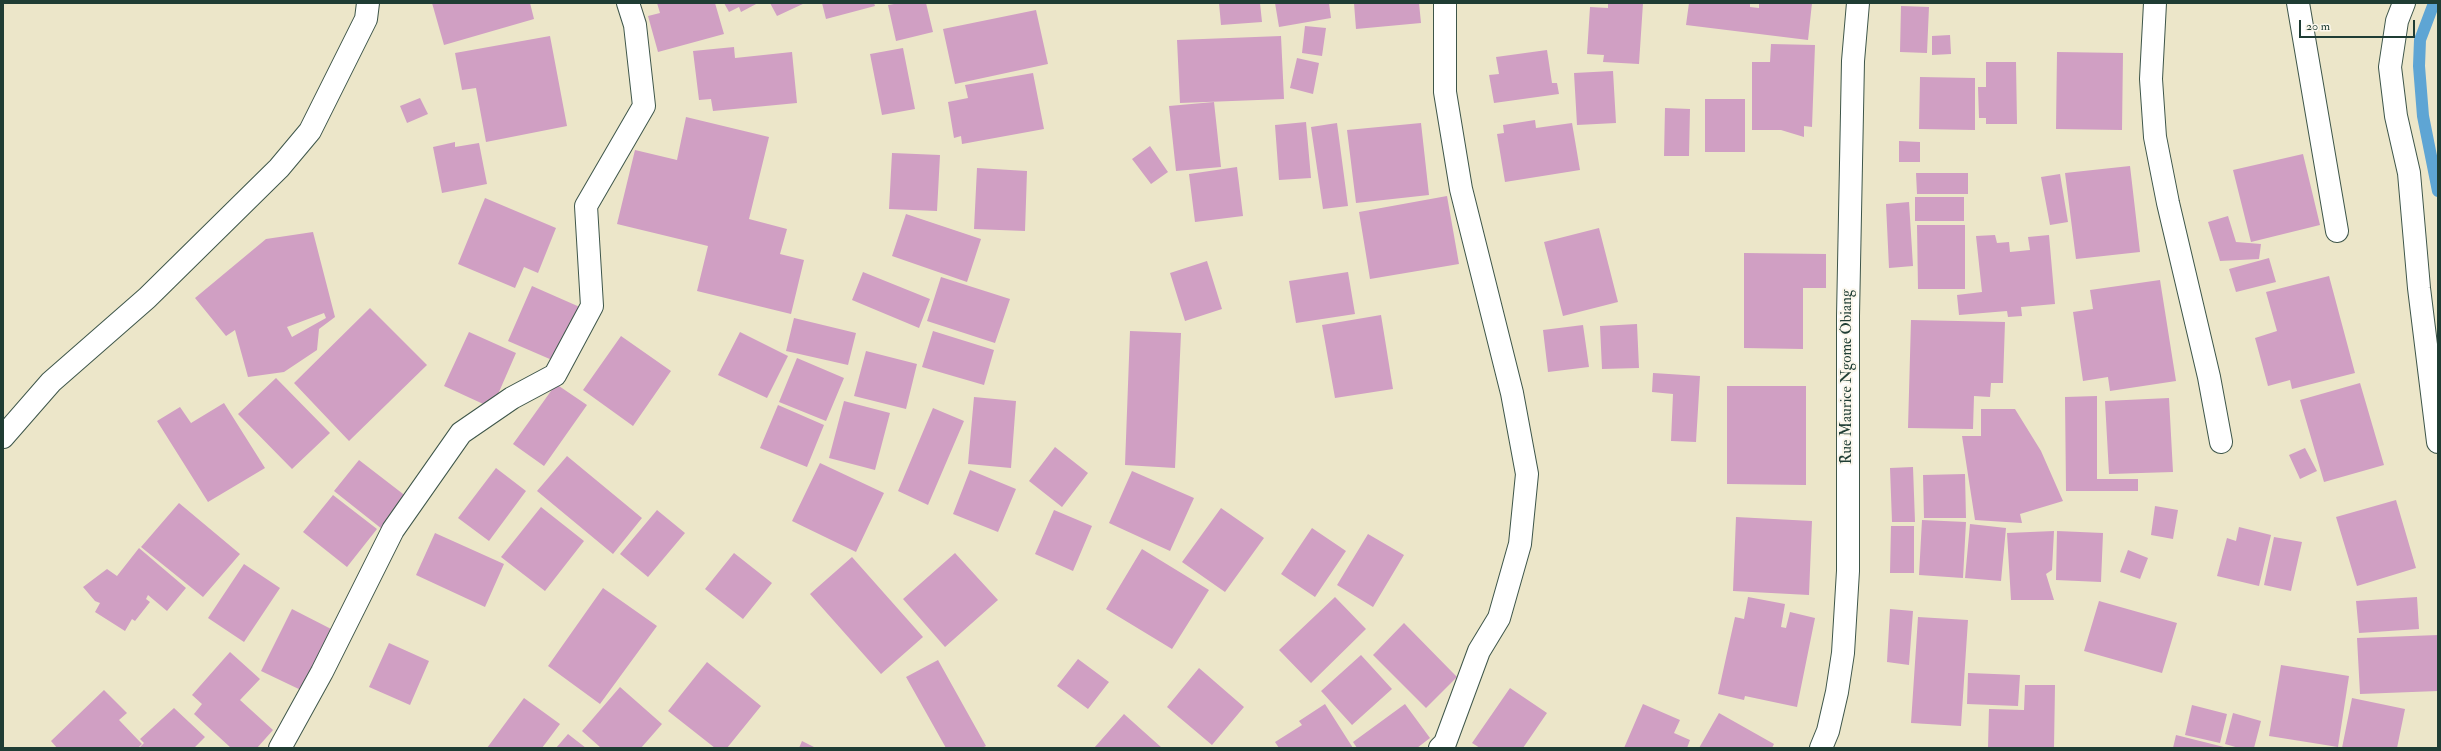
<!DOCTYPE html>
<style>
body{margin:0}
#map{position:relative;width:2441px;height:751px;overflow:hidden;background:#ece6c9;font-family:"IM FELL Double Pica",serif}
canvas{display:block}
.frame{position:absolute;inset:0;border:4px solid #1f3d34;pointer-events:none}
.scale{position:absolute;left:2299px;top:20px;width:116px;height:18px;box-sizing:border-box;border:2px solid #1f3d34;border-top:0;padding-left:5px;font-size:12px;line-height:14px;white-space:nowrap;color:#1f3d34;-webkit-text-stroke:3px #fbf7ec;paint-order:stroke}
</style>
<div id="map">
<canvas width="2441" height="751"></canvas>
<div class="frame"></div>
<div class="scale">20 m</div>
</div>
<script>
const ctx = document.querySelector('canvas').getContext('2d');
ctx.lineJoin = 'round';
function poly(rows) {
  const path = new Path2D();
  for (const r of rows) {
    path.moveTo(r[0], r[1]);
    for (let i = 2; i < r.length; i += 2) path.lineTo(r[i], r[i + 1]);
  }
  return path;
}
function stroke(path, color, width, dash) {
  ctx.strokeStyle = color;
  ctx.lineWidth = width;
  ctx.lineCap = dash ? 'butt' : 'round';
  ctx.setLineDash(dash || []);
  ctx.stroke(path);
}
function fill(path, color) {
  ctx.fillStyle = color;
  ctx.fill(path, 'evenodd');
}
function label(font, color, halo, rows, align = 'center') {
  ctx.font = font + ' "IM FELL Double Pica",serif';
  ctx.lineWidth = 4;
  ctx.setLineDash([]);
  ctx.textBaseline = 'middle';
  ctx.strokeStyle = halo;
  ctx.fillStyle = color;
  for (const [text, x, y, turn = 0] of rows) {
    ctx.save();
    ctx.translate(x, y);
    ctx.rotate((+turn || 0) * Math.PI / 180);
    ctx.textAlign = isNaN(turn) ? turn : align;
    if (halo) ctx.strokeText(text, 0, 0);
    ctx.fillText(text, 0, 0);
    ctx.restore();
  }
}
stroke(poly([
 [2434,3,2420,40,2419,66,2423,116,2438,191]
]), '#5ea5d4', 12);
fill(poly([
 [432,3,530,3,534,19,444,45],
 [657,3,715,3,724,34,658,52,648,16,660,13],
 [724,3,758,3,741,12,739,7,729,12],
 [770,3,805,3,777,16],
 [822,3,874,3,875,6,826,19],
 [900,3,926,3,933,32,896,41,888,5],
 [1219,3,1260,3,1262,22,1221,25],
 [1275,3,1329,3,1331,18,1279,27],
 [1354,3,1419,3,1421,23,1356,29],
 [1608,3,1643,3,1639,64,1603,62,1604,55,1587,54,1590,7,1608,8],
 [1689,3,1750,3,1750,7,1759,8,1759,3,1812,3,1808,40,1686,25],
 [1901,6,1929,7,1927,53,1900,52],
 [1036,10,1048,64,955,84,943,29],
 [1305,26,1326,28,1322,56,1302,53],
 [1950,35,1951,54,1932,55,1932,36],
 [550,36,567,126,486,142,476,88,462,90,455,53],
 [1281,36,1284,99,1180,103,1177,40],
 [1771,44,1815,45,1812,127,1804,126,1804,137,1781,130,1752,130,1752,62,1770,62],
 [734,47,735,58,792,52,797,103,713,111,711,99,699,100,693,51],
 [903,48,915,109,882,115,870,54],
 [1547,50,1552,83,1557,83,1559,94,1494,103,1489,75,1499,74,1496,57],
 [2057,52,2123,53,2122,130,2056,129],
 [1297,58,1319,63,1313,94,1290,88],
 [1986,62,2016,62,2017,124,1986,124,1986,118,1979,118,1978,87,1986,87],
 [1613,71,1616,123,1577,125,1574,73],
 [1033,73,1044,129,962,144,961,136,954,138,948,102,968,98,965,85],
 [1920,77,1975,78,1975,130,1919,129],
 [420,98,428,114,407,123,400,106],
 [1705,99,1745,99,1745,152,1705,152],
 [1214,102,1221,167,1176,171,1169,106],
 [1665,108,1690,109,1689,156,1664,156],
 [686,117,769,137,749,219,787,229,780,254,804,260,791,314,697,291,708,246,617,224,635,150,677,160],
 [1535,120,1536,128,1572,123,1580,170,1505,182,1497,134,1504,133,1503,125],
 [1306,122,1311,178,1279,180,1275,125],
 [1337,123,1348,206,1323,209,1311,127],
 [1421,123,1429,195,1356,203,1347,130],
 [1899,141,1920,142,1920,162,1899,162],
 [455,142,455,147,479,143,487,184,442,193,433,147],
 [1150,146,1168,172,1151,184,1132,159],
 [892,153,940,155,937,211,889,209],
 [2303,154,2320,225,2251,242,2233,170],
 [2130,166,2140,252,2076,259,2065,173],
 [1237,167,1243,216,1195,222,1189,174],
 [977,168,1027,171,1025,231,974,229],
 [1916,173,1968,173,1968,194,1917,194],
 [2060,174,2068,222,2050,225,2041,177],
 [1447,196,1459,264,1370,279,1359,212],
 [1915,197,1964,197,1964,221,1915,221],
 [485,198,556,228,538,273,524,267,515,288,458,264],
 [1909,202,1913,266,1889,268,1886,204],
 [906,214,981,239,967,282,892,256],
 [2228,216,2236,242,2261,244,2259,259,2220,261,2208,222],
 [1917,225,1965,225,1965,289,1918,289],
 [1599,228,1618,302,1563,316,1544,242],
 [313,232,335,317,319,329,317,350,284,372,248,377,235,330,226,336,195,298,266,239],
 [324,313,326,318,292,337,287,327],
 [1995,235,1997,243,2009,242,2010,252,2030,250,2028,237,2049,235,2055,304,2021,307,2022,316,2008,317,2007,311,1959,315,1957,295,1982,292,1976,236],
 [1744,253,1826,254,1826,288,1803,288,1803,349,1744,348],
 [2269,258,2276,282,2236,292,2229,269],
 [1207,261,1222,309,1185,321,1170,273],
 [863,272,930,299,919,328,852,300],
 [1348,272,1355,314,1296,323,1289,281],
 [2329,276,2355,373,2292,389,2290,380,2268,386,2255,338,2277,331,2266,292],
 [941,277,1010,299,995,343,927,321],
 [2160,280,2176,381,2110,391,2108,377,2083,381,2073,312,2093,309,2090,290],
 [532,286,582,308,559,363,508,341],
 [370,308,427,365,349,441,294,383],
 [1381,315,1393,389,1335,398,1322,325],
 [794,318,856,333,848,365,786,351],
 [1911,320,2005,322,2003,383,1991,383,1990,397,1974,396,1973,429,1908,428],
 [1637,324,1639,368,1602,369,1600,326],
 [1583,325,1589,367,1548,372,1543,330],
 [933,331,994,350,984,385,922,367],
 [1130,331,1181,333,1175,468,1125,465],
 [469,332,516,353,492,408,444,386],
 [740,332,788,356,767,398,718,375],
 [621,336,671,371,633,426,583,390],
 [866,351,917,364,906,409,854,396],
 [797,358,844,378,826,421,779,402],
 [1653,373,1700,376,1696,442,1671,441,1673,394,1652,392],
 [276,378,330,433,292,469,238,414],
 [2360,383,2384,465,2324,482,2300,400],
 [556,384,587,405,544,466,513,444],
 [1727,386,1806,386,1806,485,1727,484],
 [2097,396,2097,479,2138,479,2138,491,2066,491,2065,397],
 [974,397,1016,401,1011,468,968,464],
 [2169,398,2173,472,2109,474,2105,401],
 [844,401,890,413,875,470,829,458],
 [224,403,265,468,208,502,157,421,180,407,191,423],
 [778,405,824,425,807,467,760,448],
 [933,408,964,421,928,505,898,491],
 [1981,409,2015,409,2041,451,2063,501,2020,514,2022,523,1975,520,1962,436,1981,436],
 [1055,447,1088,473,1062,507,1029,481],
 [2305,448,2317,471,2300,479,2289,455],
 [567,456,642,518,613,554,537,491],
 [359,460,407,497,382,529,334,491],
 [820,463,884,493,856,552,792,521],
 [1913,467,1915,522,1892,522,1890,468],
 [496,468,526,491,489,541,458,518],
 [970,470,1016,489,998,532,953,514],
 [1132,471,1194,498,1170,551,1109,523],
 [1965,474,1966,518,1924,518,1923,475],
 [333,495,377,529,347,567,303,532],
 [2396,500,2416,568,2357,586,2336,517],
 [179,503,240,554,203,597,141,547],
 [2155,506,2178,510,2173,539,2151,535],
 [541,507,584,541,545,591,501,557],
 [1221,508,1264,538,1225,592,1182,562],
 [657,510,685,533,648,577,620,554],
 [1054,510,1092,526,1073,571,1035,554],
 [1736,517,1812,521,1809,595,1733,591],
 [1922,520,1966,522,1963,578,1919,575],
 [1970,524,2006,528,2001,581,1965,578],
 [1891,526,1914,526,1914,573,1890,573],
 [2239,527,2271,535,2259,586,2217,576,2227,538,2236,541],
 [1312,528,1346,551,1315,597,1281,574],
 [2054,531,2052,570,2046,574,2054,600,2011,600,2007,533],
 [2057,531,2103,533,2101,582,2056,580],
 [435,533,504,564,485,607,416,575],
 [1368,534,1404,555,1373,607,1337,585],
 [2274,537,2302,542,2291,591,2264,585],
 [139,548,186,588,167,611,148,595,146,599,150,602,135,621,132,619,125,631,95,612,100,603,95,601,83,587,107,569,117,576],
 [1142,549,1209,590,1172,649,1106,609],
 [2128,550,2148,558,2140,579,2120,572],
 [734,553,772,583,743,619,705,589],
 [955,553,998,600,945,647,903,599],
 [852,557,923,637,881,674,810,594],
 [244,564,280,588,244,642,208,618],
 [603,588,657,626,600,704,548,666],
 [1335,597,1366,629,1311,683,1279,650],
 [1748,597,1785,604,1781,627,1786,628,1790,612,1815,618,1797,707,1745,696,1744,700,1718,694,1735,617,1744,619],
 [2417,597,2419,629,2359,633,2356,601],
 [2099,601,2177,623,2162,673,2084,651],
 [292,609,335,631,305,692,261,671],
 [1890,609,1913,611,1909,665,1887,662],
 [1918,617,1968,620,1961,726,1911,723],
 [1404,623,1457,677,1426,708,1373,655],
 [2438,635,2438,691,2360,694,2357,638],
 [389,643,429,661,410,705,369,687],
 [230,652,260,679,240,700,273,730,257,748,231,748,194,714,202,704,192,695],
 [1361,655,1392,689,1352,725,1321,691],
 [1078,659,1109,682,1088,709,1057,686],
 [938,660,986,746,982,748,946,748,906,677],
 [707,662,761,706,727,748,715,748,668,711],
 [2281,665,2349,676,2338,747,2269,736],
 [1199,668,1244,707,1212,745,1167,707],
 [1968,673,2020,675,2018,706,1967,704],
 [2025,685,2055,685,2054,748,1988,748,1989,709,2024,710],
 [620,687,662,724,641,748,601,748,582,731],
 [1510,688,1547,713,1523,748,1480,748,1472,743],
 [104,690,127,713,119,720,142,744,138,748,57,748,51,741],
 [524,698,560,724,542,748,487,748],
 [2352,698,2405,709,2397,748,2342,748],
 [1325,704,1353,748,1279,748,1275,742,1302,725,1299,721],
 [1405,704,1430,738,1417,748,1357,748,1353,742],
 [1643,704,1680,720,1674,733,1690,740,1687,748,1624,748],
 [2192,705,2227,714,2220,743,2185,735],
 [174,708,205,737,194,748,139,748,144,743,140,739],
 [1719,713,1774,744,1772,748,1699,748],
 [2233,713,2261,721,2254,748,2239,748,2225,744],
 [1124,714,1162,748,1094,748],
 [568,734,586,748,556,748],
 [2176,735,2224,747,2224,748,2173,748],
 [802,741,816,748,799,748]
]), '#d09fc3');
const minor = poly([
 [2155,3,2151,79,2155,137,2168,203,2209,377,2221,442],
 [2298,3,2337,231],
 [2404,3,2397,21,2390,67,2396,116,2409,173,2419,288,2438,442],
 [3,437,51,382,147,298,279,168,310,131,366,19,368,3],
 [280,748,322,672,393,530,461,433,512,398,555,375,592,306,586,206,644,106,635,25,628,3],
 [1440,748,1445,743,1479,651,1499,618,1520,544,1527,474,1512,393,1461,189,1445,92,1445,3],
 [1821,748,1828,731,1837,692,1843,653,1848,571,1848,316,1853,61,1858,3]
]);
stroke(minor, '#3e564a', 24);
stroke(minor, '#fff', 22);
label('15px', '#1f3d34', '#fbf7ec', [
 ["Rue Maurice Ngome Obiang",1848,377,-90]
]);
</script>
